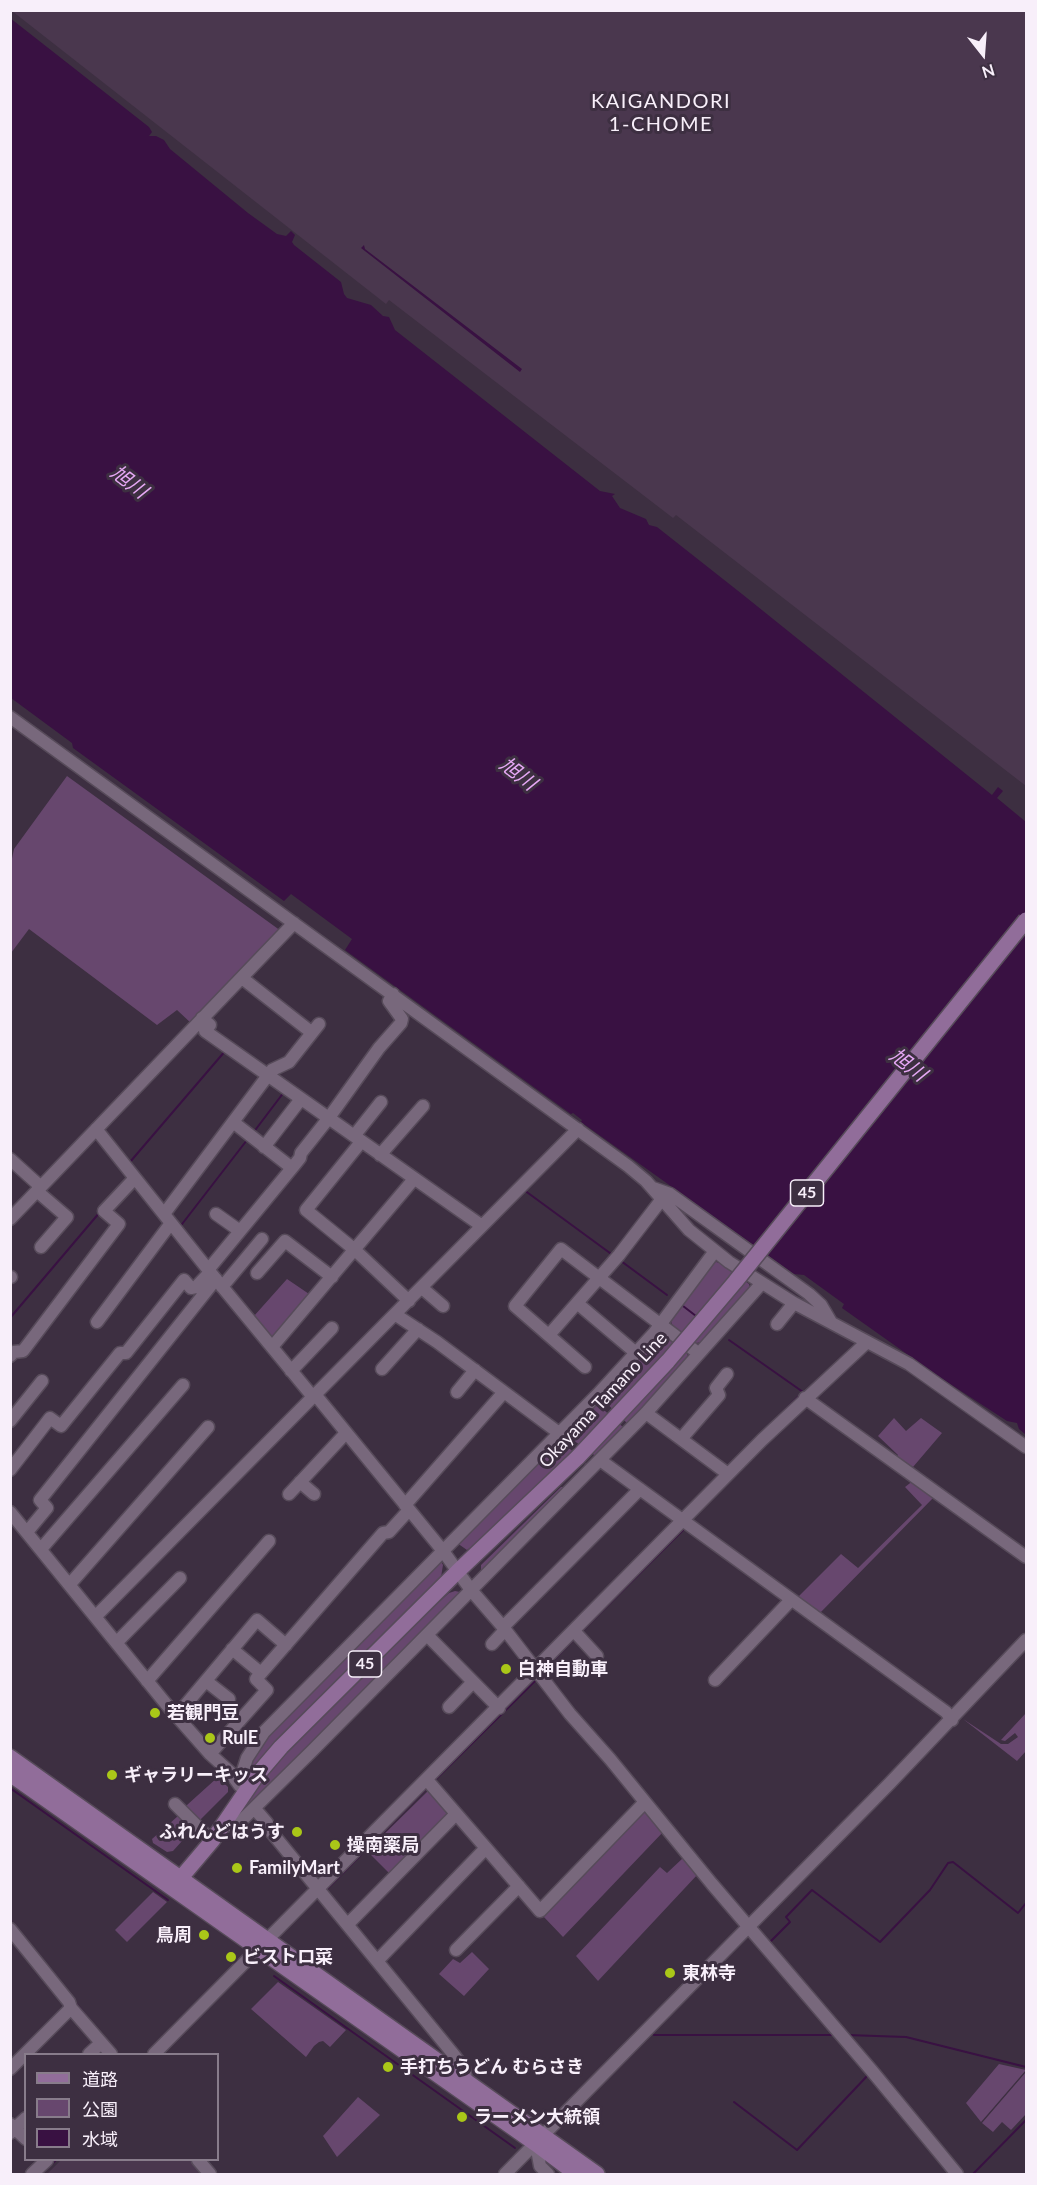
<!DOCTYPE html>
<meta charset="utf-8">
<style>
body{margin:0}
#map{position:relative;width:1037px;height:2185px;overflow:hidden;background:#3d2f41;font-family:Lato,"Noto Sans JP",sans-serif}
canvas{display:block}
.frame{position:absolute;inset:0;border:12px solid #f8effa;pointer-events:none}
.legend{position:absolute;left:24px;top:2053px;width:195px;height:108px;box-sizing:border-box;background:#3d2f41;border:2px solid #887c8b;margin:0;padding:8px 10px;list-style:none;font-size:18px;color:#f8effa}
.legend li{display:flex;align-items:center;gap:12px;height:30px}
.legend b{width:30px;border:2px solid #887c8b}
.north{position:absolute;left:953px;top:24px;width:60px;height:60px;-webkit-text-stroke:4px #3d2f41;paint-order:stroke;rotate:163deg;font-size:16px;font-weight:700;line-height:24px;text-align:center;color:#f8effa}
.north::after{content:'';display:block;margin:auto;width:21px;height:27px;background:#f8effa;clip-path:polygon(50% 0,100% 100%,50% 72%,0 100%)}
</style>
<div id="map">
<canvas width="1037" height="2185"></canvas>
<div class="frame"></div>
<ul class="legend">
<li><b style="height:8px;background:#916d9a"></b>道路</li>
<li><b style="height:16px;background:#67476e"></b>公園</li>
<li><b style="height:16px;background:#391142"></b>水域</li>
</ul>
<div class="north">N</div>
</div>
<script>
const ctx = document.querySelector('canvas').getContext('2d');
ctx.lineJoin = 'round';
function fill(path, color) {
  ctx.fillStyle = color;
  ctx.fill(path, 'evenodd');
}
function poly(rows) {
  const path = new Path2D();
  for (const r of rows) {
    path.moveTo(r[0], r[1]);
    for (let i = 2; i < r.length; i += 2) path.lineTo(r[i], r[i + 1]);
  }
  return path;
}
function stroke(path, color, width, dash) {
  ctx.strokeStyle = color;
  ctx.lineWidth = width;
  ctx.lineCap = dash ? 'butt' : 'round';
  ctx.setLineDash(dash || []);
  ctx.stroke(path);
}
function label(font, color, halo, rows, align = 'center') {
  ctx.font = font + ' Lato,"Noto Sans JP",sans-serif';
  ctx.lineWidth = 6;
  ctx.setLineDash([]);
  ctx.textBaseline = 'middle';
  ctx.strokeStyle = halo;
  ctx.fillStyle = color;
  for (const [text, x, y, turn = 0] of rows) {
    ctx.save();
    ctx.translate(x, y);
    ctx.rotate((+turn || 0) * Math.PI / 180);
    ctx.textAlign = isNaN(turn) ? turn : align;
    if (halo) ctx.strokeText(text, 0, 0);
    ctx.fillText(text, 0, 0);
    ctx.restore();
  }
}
fill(poly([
 [12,11,1026,11,1026,786,676,515,673,518,389,300,386,304],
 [61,2160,193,2160,206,2174,47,2174]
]), '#4a374e');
fill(poly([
 [67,776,281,931,192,1024,177,1010,157,1025,29,929,11,953,10,868,14,849],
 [716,1262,720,1263,749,1284,750,1288,703,1342,696,1343,674,1329,670,1319,712,1264],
 [287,1279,312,1296,274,1341,254,1316],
 [660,1333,665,1333,687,1352,688,1359,628,1424,600,1397],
 [595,1402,624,1428,597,1457,563,1433],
 [894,1418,906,1431,921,1418,942,1433,913,1467,897,1457,898,1455,878,1436],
 [559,1441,574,1452,481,1540,467,1550,457,1543],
 [585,1463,589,1467,481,1576,481,1565,561,1487,565,1487,584,1469],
 [914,1480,936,1495,818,1615,796,1599,841,1554,858,1568,922,1505,905,1487],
 [440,1560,443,1565,441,1577,248,1775,257,1747],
 [455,1591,460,1592,461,1595,234,1820,272,1767,395,1642,449,1593],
 [1026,1713,1026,1751,1017,1761,963,1719,1001,1744,1008,1744,1018,1737,1015,1733,1005,1741,1001,1740],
 [218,1777,228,1787,228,1792,200,1820,186,1807,187,1805],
 [430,1789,450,1812,390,1874,367,1851],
 [645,1808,664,1831,563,1937,542,1915],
 [178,1816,192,1830,173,1851,167,1852,153,1843,152,1839],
 [683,1858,698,1874,598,1981,576,1956,660,1867,667,1873],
 [153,1892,167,1902,127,1942,115,1930],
 [472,1952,489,1969,464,1996,439,1974,453,1959,460,1963],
 [278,1982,346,2030,330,2047,323,2041,319,2042,314,2046,306,2057,251,2009],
 [999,2064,1026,2070,981,2122,966,2103],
 [1026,2072,1026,2114,1011,2130,1002,2122,993,2132,982,2123],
 [358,2097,380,2115,337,2157,323,2136]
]), '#67476e');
fill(poly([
 [10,18,149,127,152,132,149,136,156,136,164,140,170,149,248,213,277,234,286,236,291,231,295,235,292,242,294,245,341,282,344,294,347,298,371,305,383,316,389,317,395,330,600,491,615,494,612,496,620,508,646,519,649,525,657,527,742,594,992,795,998,787,1003,791,997,798,1026,822,1026,1439,1026,1435,1019,1429,1017,1423,1007,1421,938,1376,842,1308,844,1304,804,1275,794,1274,581,1122,582,1120,573,1113,571,1114,345,950,352,939,291,894,284,901,73,748,72,743,11,698],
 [364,245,365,249,522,369,520,372,361,248]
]), '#391142');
stroke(poly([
 [253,1133,284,1092],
 [130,1162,226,1050],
 [524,1190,614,1256],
 [179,1228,247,1140],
 [621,1261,667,1295],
 [683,1306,696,1316],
 [10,1318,100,1212],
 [729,1340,803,1392],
 [777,1418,803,1392],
 [580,1633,686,1527],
 [542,1672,574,1639],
 [435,1780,537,1679],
 [10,1788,168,1900],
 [325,1891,429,1786],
 [769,1943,790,1922,786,1917,812,1890,880,1942,930,1890,948,1863,953,1862,1018,1913,1026,1903],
 [274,1976,515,2148],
 [74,2001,91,2022],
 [654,2035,836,2035],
 [847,2035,906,2037,1026,2067],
 [734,2102,797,2150,869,2074],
 [41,2174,56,2160],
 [973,2174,1026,2120]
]), '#391142', 2);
const minor = poly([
 [10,717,628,1166,646,1181,689,1230,729,1262,794,1303,909,1364,1026,1447],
 [242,978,311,1032],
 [202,1018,210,1025,205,1031,482,1226],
 [233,1122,292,1168,300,1158,301,1153,328,1119,379,1048,401,1023,402,1019,389,1001,393,994],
 [96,1129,210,1272,313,1397,318,1398,443,1551,471,1590,503,1627,570,1714,610,1759,712,1884,872,2071,957,2174],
 [354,1136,381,1102],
 [361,1142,306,1210,355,1250,409,1301],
 [264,1147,301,1099],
 [380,1155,423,1106],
 [10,1159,41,1187],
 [653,1188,670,1194,809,1294,821,1305,831,1322],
 [38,1192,67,1217,41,1247],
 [164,1214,272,1070,289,1062,319,1024],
 [216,1214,240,1231],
 [10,1219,294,923],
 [208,1270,292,1168],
 [257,1273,285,1241,332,1277],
 [10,1277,11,1277],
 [222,1287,262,1239],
 [422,1288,443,1306],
 [577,1303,636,1353],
 [396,1315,437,1342,559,1433],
 [97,1322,171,1223],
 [777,1324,794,1303],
 [549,1335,619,1255,662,1199],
 [272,1347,414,1179],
 [10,1356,14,1352,23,1351,119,1224,104,1211,135,1178],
 [585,1367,515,1306,561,1249,698,1353],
 [382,1369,418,1329],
 [291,1371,332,1328],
 [457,1392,475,1370],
 [805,1398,1026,1557],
 [646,1413,728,1474],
 [10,1421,42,1381],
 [681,1439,719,1395,716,1388,727,1374],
 [600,1460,946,1712,952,1720],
 [10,1470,50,1418,61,1426,120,1353,126,1353,184,1280,191,1288,196,1287,210,1272],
 [300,1482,314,1494],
 [289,1494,346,1433],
 [405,1505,504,1392],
 [10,1512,166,1704,210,1754,230,1772,240,1786],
 [27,1532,47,1508,40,1500,216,1279],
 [41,1549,183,1385],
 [70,1584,208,1427],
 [96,1616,578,1129],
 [503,1627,640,1489],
 [574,1631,597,1656],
 [427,1635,499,1708],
 [117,1642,180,1578],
 [492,1644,505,1630],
 [232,1649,261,1673],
 [715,1680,791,1600],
 [147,1681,269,1541],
 [206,1681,229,1699],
 [449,1707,473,1682],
 [177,1715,257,1620,286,1645],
 [210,1754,267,1690,256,1679,383,1533,389,1532,409,1510],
 [239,1783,247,1758,264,1732,598,1394,654,1333,715,1251],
 [175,1804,212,1841],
 [255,1809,267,1823,268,1828,454,2055,465,2070,466,2082],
 [223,1825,231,1825,241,1821,313,1750,646,1413,762,1283],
 [486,1848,540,1911,645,1802],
 [348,1924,456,1814],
 [10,1929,69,2002,71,2008,111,2054],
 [456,1950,519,1886],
 [378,1960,486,1848,427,1780],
 [89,2054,101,2043],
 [154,2054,762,1440,867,1342],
 [10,2069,71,2008],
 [10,2124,26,2139],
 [10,2133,26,2118],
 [536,2144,540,2166,548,2174],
 [198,2160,210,2174],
 [32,2174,47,2160],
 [505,2174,890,1783,1026,1640]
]);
const major = poly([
 [10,1757,597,2174],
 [10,1774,536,2144,576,2174],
 [174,1886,212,1841,257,1775,281,1747,457,1572,578,1457]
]);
stroke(minor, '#574b5a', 15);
stroke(major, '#574b5a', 18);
stroke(minor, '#78687c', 12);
stroke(major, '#916d9a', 15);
const majorBridge = poly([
 [578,1457,668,1361,735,1282,1026,920]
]);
stroke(majorBridge, '#574b5a', 18, []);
stroke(majorBridge, '#916d9a', 15);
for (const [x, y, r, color] of [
 [506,1669,6,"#aac718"],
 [155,1713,6,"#aac718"],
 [210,1738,6,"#aac718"],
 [112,1775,6,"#aac718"],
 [297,1832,6,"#aac718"],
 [335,1845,6,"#aac718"],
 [237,1868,6,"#aac718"],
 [204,1935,6,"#aac718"],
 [231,1957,6,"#aac718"],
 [670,1973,6,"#aac718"],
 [388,2067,6,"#aac718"],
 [462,2117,6,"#aac718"]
]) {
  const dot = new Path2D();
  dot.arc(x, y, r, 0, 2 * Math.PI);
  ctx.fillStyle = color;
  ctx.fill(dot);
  stroke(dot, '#3d2f41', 2);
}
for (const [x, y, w] of [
 [807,1193,33],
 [365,1664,33]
]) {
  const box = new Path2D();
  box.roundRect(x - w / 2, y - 13, w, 26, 4.5);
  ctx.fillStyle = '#3d2f41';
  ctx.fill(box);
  stroke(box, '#f8effa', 1.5);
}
label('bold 16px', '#f8effa', null, [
 ["45",807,1193],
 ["45",365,1664]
]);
label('18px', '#f8effa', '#3d2f41', [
 ["Okayama Tamano Line",603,1400,-47]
]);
label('bold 18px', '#f8effa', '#3d2f41', [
 ["白神自動車",518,1669],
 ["若観門豆",167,1713],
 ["RulE",222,1738],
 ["ギャラリーキッス",124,1775],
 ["ふれんどはうす",285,1832,"right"],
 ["操南薬局",347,1845],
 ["FamilyMart",249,1868],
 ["鳥周",192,1935,"right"],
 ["ビストロ菜",243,1957],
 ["東林寺",682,1973],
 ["手打ちうどん むらさき",400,2067],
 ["ラーメン大統領",474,2117]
], 'left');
ctx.letterSpacing = '1.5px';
label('20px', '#f8effa', '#3d2f41', [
 ["KAIGANDORI",661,102],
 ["1-CHOME",661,125]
]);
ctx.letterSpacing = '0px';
label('italic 20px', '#e6a8f5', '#3d2f41', [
 ["旭川",129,482,37],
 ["旭川",518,774,37],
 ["旭川",908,1065,37]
]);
</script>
